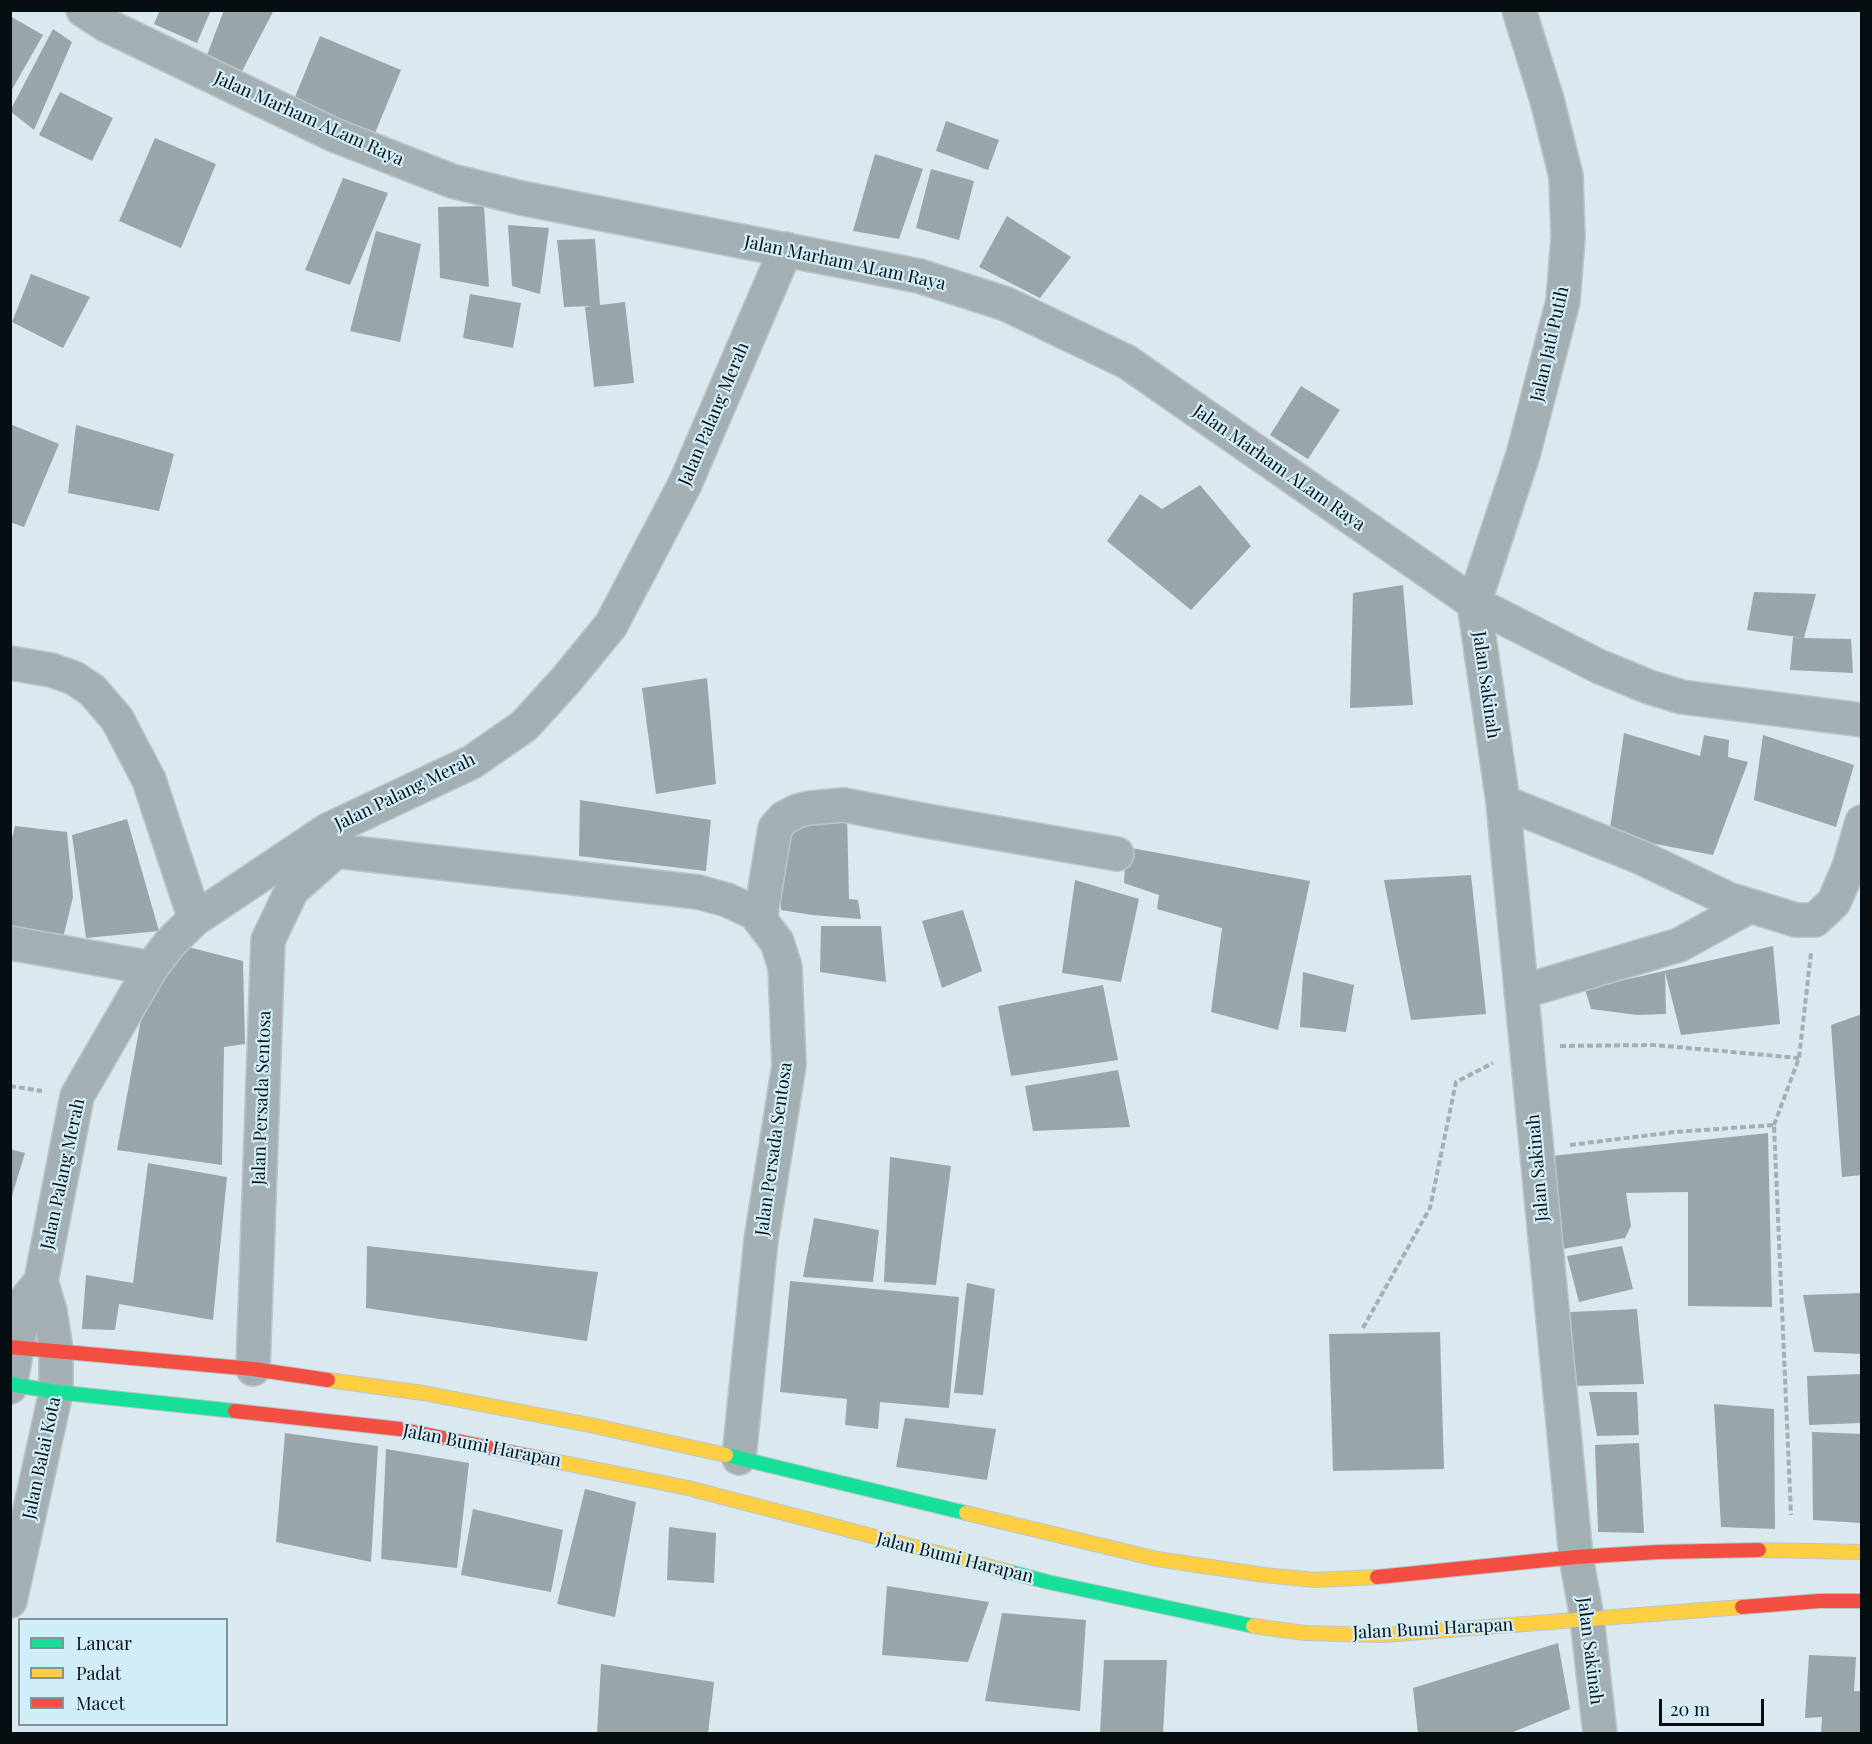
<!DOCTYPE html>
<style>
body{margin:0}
#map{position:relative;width:1872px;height:1744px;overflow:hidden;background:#dae9ef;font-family:"Playfair Display",serif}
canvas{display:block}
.frame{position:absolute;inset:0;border:12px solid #060e12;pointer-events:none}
.legend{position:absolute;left:18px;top:1618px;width:210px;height:108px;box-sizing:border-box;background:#d1edf8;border:2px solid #80949c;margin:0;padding:8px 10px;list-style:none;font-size:18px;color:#060e12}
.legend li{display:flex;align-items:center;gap:12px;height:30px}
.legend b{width:30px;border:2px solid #80949c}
.scale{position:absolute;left:1659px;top:1699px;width:105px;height:27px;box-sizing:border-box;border:3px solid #060e12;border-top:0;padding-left:8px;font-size:18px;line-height:21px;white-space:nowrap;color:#060e12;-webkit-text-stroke:4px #d1edf8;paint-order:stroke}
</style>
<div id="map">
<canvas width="1872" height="1744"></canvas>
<div class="frame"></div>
<ul class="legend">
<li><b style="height:8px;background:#16e098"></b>Lancar</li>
<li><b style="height:8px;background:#ffcf43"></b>Padat</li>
<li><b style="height:8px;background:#f24e42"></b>Macet</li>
</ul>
<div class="scale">20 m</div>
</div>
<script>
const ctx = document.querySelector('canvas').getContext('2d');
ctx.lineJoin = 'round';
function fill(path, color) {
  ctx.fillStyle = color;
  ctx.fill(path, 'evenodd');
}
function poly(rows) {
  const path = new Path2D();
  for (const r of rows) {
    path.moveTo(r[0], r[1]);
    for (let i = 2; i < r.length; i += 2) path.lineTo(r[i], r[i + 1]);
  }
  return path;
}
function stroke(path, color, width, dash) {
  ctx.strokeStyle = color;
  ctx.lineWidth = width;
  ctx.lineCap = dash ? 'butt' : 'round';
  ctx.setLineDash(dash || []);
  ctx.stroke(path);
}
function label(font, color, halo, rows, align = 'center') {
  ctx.font = font + ' "Playfair Display",serif';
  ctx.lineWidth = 4.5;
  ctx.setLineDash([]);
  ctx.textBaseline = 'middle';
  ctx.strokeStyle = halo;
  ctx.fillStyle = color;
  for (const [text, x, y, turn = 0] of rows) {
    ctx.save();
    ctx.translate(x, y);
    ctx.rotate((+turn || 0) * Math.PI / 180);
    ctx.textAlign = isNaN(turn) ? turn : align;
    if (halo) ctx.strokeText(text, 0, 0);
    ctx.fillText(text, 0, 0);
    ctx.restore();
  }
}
fill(poly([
 [160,10,211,10,197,43,154,24],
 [224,10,274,10,241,73,207,55],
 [10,16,43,35,10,93],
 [53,29,72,42,34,130,10,111],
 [320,36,401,70,373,138,292,104],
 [60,92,113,118,92,161,39,135],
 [946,121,999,140,988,170,936,151],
 [155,138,216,164,181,248,119,221],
 [875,154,923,169,899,239,853,231],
 [931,169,974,181,959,240,916,228],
 [343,178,388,193,350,285,305,270],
 [484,206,489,287,440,278,438,207],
 [1007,216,1071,257,1040,298,979,267],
 [508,225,549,228,540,294,512,286],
 [376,231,421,244,400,342,350,331],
 [595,239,600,305,625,302,634,383,594,387,585,307,593,306,564,307,557,240],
 [31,274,90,297,63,348,12,322],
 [470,294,521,303,513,348,463,338],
 [1301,386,1340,410,1308,459,1270,435],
 [10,424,59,444,24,527,10,522],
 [76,425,174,454,159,511,68,493],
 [1200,485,1251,546,1191,610,1107,541,1140,494,1162,509],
 [1403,585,1413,705,1350,708,1353,593],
 [1754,592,1816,594,1804,638,1851,639,1853,673,1790,670,1793,637,1804,638,1747,630],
 [707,678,716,784,656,794,642,688],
 [1624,733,1700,756,1704,735,1729,740,1728,757,1748,762,1713,855,1609,835],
 [1763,735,1854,765,1836,827,1754,800],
 [580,800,711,820,706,871,579,856],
 [847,813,849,899,858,900,861,919,812,915,781,910,781,868,784,828],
 [127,819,159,931,86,938,72,835],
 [15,826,67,832,73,897,62,942,10,925,10,846],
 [1126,847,1310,881,1278,1030,1211,1012,1222,928,1157,909,1159,895,1124,883],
 [1471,875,1486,1014,1411,1020,1384,880],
 [1075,880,1139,899,1121,982,1062,973],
 [963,910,982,971,942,988,922,921],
 [821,926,881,926,886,982,820,972],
 [1773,946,1780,1024,1681,1035,1665,972,1666,1014,1637,1015,1591,1009,1585,989],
 [188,947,243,961,245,1044,224,1047,222,1165,117,1150,144,1003],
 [1303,972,1354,985,1346,1032,1300,1027],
 [1103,985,1118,1060,1011,1076,998,1006],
 [1862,1014,1862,1175,1842,1177,1831,1025],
 [1118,1070,1130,1127,1033,1131,1025,1086],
 [1768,1133,1772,1307,1688,1306,1688,1192,1626,1193,1631,1226,1625,1238,1562,1249,1551,1156],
 [10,1149,25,1153,11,1199,10,1198],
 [890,1157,951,1166,936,1285,884,1282],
 [148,1163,227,1177,213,1320,119,1304,115,1330,82,1329,86,1275,133,1283],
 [814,1218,879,1230,873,1282,803,1277],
 [367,1246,598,1272,587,1341,366,1308],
 [1622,1246,1633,1289,1579,1302,1567,1256],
 [790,1281,959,1297,949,1408,880,1402,878,1429,845,1425,847,1399,780,1392],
 [967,1283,995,1289,983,1395,954,1393],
 [1862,1293,1862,1354,1814,1352,1803,1295],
 [1637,1309,1644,1384,1573,1386,1570,1312],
 [1440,1332,1444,1469,1333,1471,1329,1334],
 [1862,1374,1862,1423,1809,1425,1807,1376],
 [1589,1392,1637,1392,1639,1435,1597,1436],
 [1714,1404,1774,1409,1775,1529,1721,1527],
 [905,1418,996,1429,987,1480,896,1467],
 [1812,1432,1862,1434,1862,1523,1813,1520],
 [285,1433,378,1446,371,1562,276,1542],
 [1639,1443,1644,1533,1598,1532,1595,1445],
 [386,1449,469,1463,457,1568,381,1559],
 [585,1489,636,1502,615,1617,557,1604],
 [473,1509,563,1530,551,1592,461,1575],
 [669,1527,716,1533,714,1583,667,1580],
 [887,1586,989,1602,968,1662,882,1655],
 [1002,1613,1086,1620,1080,1711,985,1701],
 [1558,1643,1570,1709,1508,1734,1418,1734,1413,1688],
 [1809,1655,1856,1657,1854,1691,1862,1691,1862,1734,1821,1734,1822,1717,1805,1718],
 [1104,1660,1167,1660,1163,1734,1100,1734],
 [601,1664,714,1682,708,1734,597,1734]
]), '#99a5aa');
const street = poly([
 [83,10,106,25,334,135,452,181,521,198,919,276,1006,304,1127,362,1474,603,1598,666,1649,687,1682,697,1862,720],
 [1519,10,1547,100,1566,176,1568,237,1563,301,1523,455,1474,603,1503,802,1576,1557,1587,1618,1600,1734],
 [10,663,51,670,74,678,92,690,117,719,149,780,195,919],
 [1503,802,1640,857,1728,899,1796,920,1815,920,1834,902,1849,867,1862,822],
 [328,830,336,851,698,892,727,900,755,913,777,942,785,967,789,1065,761,1240,739,1458],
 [760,920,775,828,784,818,797,811,810,808,844,805,927,821,1117,854],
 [10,943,151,968],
 [1521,992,1679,945,1750,906],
 [253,1369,268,940,292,890,336,851],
 [10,1387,25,1301,41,1281,77,1096,151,968,171,942,195,919,328,830,472,762,524,726,566,680,611,625,685,484,786,249],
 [10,1601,56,1392,56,1350,50,1311,41,1281]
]);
const fast = poly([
 [10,1384,56,1392,235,1411],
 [726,1455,966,1513],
 [1010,1572,1048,1582,1253,1626]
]);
const slow = poly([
 [328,1380,423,1393,590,1425,726,1455],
 [539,1458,688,1488,1010,1572],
 [966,1513,1157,1559,1264,1575,1315,1580,1377,1577],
 [1759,1550,1862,1552],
 [1253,1626,1305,1633,1384,1635,1742,1607]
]);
const jam = poly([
 [10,1347,253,1369,328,1380],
 [235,1411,400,1429,539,1458],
 [1377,1577,1576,1557,1658,1552,1759,1550],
 [1742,1607,1819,1601,1862,1601]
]);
stroke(street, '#bac5ca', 36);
stroke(fast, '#bac5ca', 16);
stroke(slow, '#bac5ca', 16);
stroke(jam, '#bac5ca', 16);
stroke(poly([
 [1560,1046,1654,1045,1799,1058],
 [10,1086,42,1091],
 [1774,1125,1799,1058,1811,953],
 [1570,1145,1675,1132,1774,1125,1791,1515],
 [1363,1328,1430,1208,1456,1082,1493,1063]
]), '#a4afb4', 4, [6, 3]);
stroke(street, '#a4afb4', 33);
stroke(fast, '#16e098', 14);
stroke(slow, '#ffcf43', 14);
stroke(jam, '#f24e42', 14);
label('18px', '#060e12', '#d1edf8', [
 ["Jalan Marham ALam Raya",309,119,24],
 ["Jalan Marham ALam Raya",845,263,12],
 ["Jalan Jati Putih",1550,344,-77],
 ["Jalan Palang Merah",714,414,-67],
 ["Jalan Marham ALam Raya",1279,468,35],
 ["Jalan Sakinah",1486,685,82],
 ["Jalan Palang Merah",405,792,-26],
 ["Jalan Persada Sentosa",262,1098,-88],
 ["Jalan Persada Sentosa",774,1149,-82],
 ["Jalan Sakinah",1538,1168,-95],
 ["Jalan Palang Merah",63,1174,-78],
 ["Jalan Bumi Harapan",482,1446,11],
 ["Jalan Balai Kota",42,1458,-78],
 ["Jalan Bumi Harapan",955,1558,14],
 ["Jalan Bumi Harapan",1433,1629,-3],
 ["Jalan Sakinah",1590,1651,83]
]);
</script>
